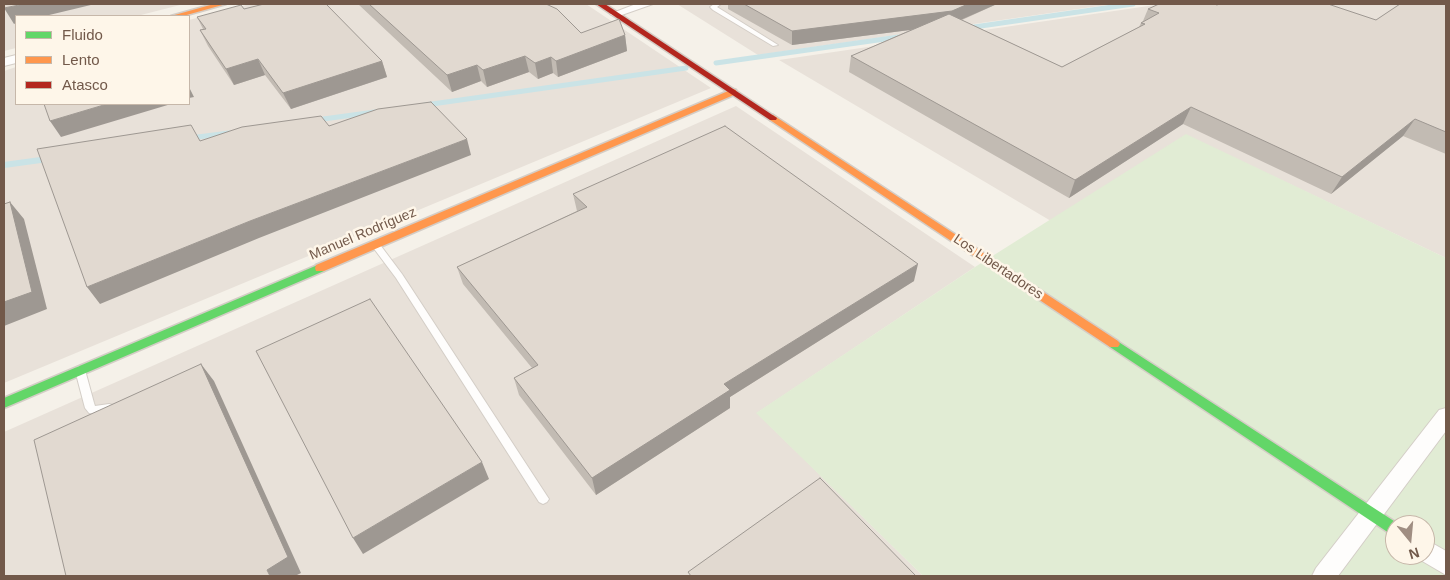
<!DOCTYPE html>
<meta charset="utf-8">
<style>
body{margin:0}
#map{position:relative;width:1450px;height:580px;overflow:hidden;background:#f5f1e9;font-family:Arial,sans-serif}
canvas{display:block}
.frame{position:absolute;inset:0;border:5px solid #72594a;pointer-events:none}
.legend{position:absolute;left:15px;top:15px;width:175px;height:90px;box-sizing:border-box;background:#fef6e9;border:1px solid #c6b7a9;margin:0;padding:6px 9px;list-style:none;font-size:15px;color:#72594a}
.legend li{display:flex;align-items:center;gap:10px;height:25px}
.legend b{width:25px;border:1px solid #c6b7a9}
.north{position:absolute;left:1385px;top:515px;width:50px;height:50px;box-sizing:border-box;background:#fef6e9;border:1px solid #c6b7a9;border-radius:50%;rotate:163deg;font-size:14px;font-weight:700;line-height:20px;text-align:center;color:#72594a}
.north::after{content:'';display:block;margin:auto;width:18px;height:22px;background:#a08e82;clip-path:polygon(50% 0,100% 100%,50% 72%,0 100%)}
</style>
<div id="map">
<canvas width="1450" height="580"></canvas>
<div class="frame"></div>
<ul class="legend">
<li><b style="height:6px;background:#63d668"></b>Fluido</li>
<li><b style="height:6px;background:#ff974d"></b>Lento</li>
<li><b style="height:6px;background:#b3261e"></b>Atasco</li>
</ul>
<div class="north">N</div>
</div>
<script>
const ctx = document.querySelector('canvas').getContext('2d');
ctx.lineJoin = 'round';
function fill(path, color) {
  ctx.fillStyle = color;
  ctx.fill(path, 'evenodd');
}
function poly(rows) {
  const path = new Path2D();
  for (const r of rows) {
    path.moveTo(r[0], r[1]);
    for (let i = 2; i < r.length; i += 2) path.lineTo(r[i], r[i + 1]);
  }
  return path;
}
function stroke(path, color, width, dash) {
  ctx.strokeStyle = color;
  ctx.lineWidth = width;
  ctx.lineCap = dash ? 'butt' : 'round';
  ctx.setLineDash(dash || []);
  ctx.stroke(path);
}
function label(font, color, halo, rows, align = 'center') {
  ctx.font = font + ' Arial,sans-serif';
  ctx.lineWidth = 5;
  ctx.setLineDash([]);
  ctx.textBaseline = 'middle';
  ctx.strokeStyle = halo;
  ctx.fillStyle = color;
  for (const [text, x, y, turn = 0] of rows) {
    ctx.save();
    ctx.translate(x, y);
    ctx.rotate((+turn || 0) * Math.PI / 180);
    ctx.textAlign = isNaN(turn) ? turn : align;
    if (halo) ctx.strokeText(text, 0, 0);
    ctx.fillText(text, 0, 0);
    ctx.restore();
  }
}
fill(poly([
 [4,4,184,4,137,16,16,16,16,48,4,51],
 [250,4,586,4,711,88,4,383,4,71,16,67,16,104,189,104,189,20],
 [677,4,1113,4,758,55],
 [1162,4,1446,4,1446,258,1186,135,1051,221,779,60],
 [736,106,975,267,757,413,923,576,4,576,4,432]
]), '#e8e1d9');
fill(poly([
 [1186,134,1446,258,1446,576,923,576,756,413,975,267],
 [1395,525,1425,525,1425,555,1395,555]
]), '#e1ecd4');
stroke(poly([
 [967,28,1133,4],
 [716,63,899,37],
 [425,105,686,68],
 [316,120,375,112],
 [190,138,229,133]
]), '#cae3e6', 5);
stroke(poly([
 [4,165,48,159]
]), '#cae3e6', 6);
const lane = poly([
 [714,4,721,4,717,7,778,45,773,46,713,10,710,7,714,4],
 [375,241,378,242,402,274,547,496,549,499,547,502,543,504,539,502,396,278,372,246,371,244,375,241],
 [80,366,83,367,85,370,94,403,95,406,109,404,113,405,114,408,113,411,93,414,89,413,85,408,75,370,77,367,80,366]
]);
const street = poly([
 [636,4,653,4,616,17,610,14,636,4],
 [16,55,16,63,4,66,4,58,16,55],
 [1446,408,1446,431,1338,576,1312,576,1316,568,1439,410,1446,408],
 [1425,539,1446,551,1446,575,1417,558,1416,555,1425,555,1425,539]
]);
const fast = poly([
 [320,264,325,268,324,271,4,408,4,398,320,264],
 [1114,339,1400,525,1395,525,1395,537,1110,347,1108,344,1110,341,1114,339]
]);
const slow = poly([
 [214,4,226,4,183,16,171,16,214,4],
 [733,89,736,90,736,94,324,271,316,271,315,268,316,265,733,89],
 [773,115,1118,341,1120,344,1118,347,1110,347,770,120,769,118,773,115]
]);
const jam = poly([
 [596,4,605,4,777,118,776,120,770,120,596,4]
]);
stroke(lane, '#d4cec7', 2);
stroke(street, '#d4cec7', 2);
stroke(fast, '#d4cdc6', 3);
stroke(slow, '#d4cdc6', 3);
stroke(jam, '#d4cdc6', 3);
fill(lane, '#fefdfc');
fill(street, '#fefdfc');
fill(fast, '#63d668');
fill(slow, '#ff974d');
fill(jam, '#b3261e');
fill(poly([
 [358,4,546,4,581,33,625,35,627,51,558,77,553,73,538,79,529,72,487,87,481,81,452,92],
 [728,4,997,4,962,20,1062,67,1139,27,1141,23,1143,21,1148,9,1217,5,1376,20,1446,4,1446,154,1403,136,1331,194,1183,124,1069,198,849,72,851,56,910,30,792,45,728,9],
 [244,9,382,61,387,77,291,109,265,75,234,85,208,46,200,30,203,29,197,17],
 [573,194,914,281,730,397,730,408,596,495,519,395,514,378,532,368,463,284,457,267,577,211]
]), '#c2bbb3');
fill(poly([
 [24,4,95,4,45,16,16,16,16,23,14,24,4,8],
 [968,4,997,4,949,25,792,45,792,31],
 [625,35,627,51,558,77,556,61],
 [525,56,529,72,487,87,483,70],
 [551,57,553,73,538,79,535,63],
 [258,59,265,75,234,85,226,69],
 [382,61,387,77,291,109,283,93],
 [477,65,481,81,452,92,447,75],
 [189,87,194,97,189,98],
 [107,104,171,104,61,137,50,121],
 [1191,107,1183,124,1069,198,1075,180],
 [1415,119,1403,136,1331,194,1342,177],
 [467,139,471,155,259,238,100,304,87,287,250,221],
 [10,202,24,219,47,309,4,326,4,302],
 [918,264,914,281,730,397,730,408,596,495,592,478,724,384],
 [201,364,214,381,301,573,295,576,270,576,267,570],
 [482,462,489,479,363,554,353,538]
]), '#9e9892');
const building = poly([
 [4,4,24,4,4,8,4,4],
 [264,4,326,4,382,61,283,93,258,59,226,69,200,30,206,29,197,17,241,5,244,9,264,4],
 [369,4,546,4,557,9,581,33,619,19,625,35,556,61,551,57,535,63,525,56,483,70,477,65,447,75,369,4],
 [744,4,968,4,952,11,792,31,744,4],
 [1159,4,1214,4,1217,5,1219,4,1328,4,1376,20,1400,4,1446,4,1446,132,1415,119,1342,177,1191,107,1075,180,851,56,949,14,1062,67,1145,24,1141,23,1159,13,1148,9,1159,4],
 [431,102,467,139,250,221,87,287,37,149,191,125,200,141,242,127,321,116,329,126,378,109,431,102],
 [44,104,107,104,50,121,44,104],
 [725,126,918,264,724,384,730,390,592,478,514,378,538,365,457,267,587,207,573,194,725,126],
 [10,202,32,292,4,302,4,204,10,202],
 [370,299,482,462,353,538,256,351,370,299],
 [201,364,288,557,267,570,270,576,66,576,34,440,201,364],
 [820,478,916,576,691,576,688,572,820,478]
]);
fill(building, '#e1d9d0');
stroke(building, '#9e9892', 1);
label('14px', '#72594a', '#fef6e9', [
 ["Manuel Rodríguez",363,234,-23],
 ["Los Libertadores",998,267,34]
]);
</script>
